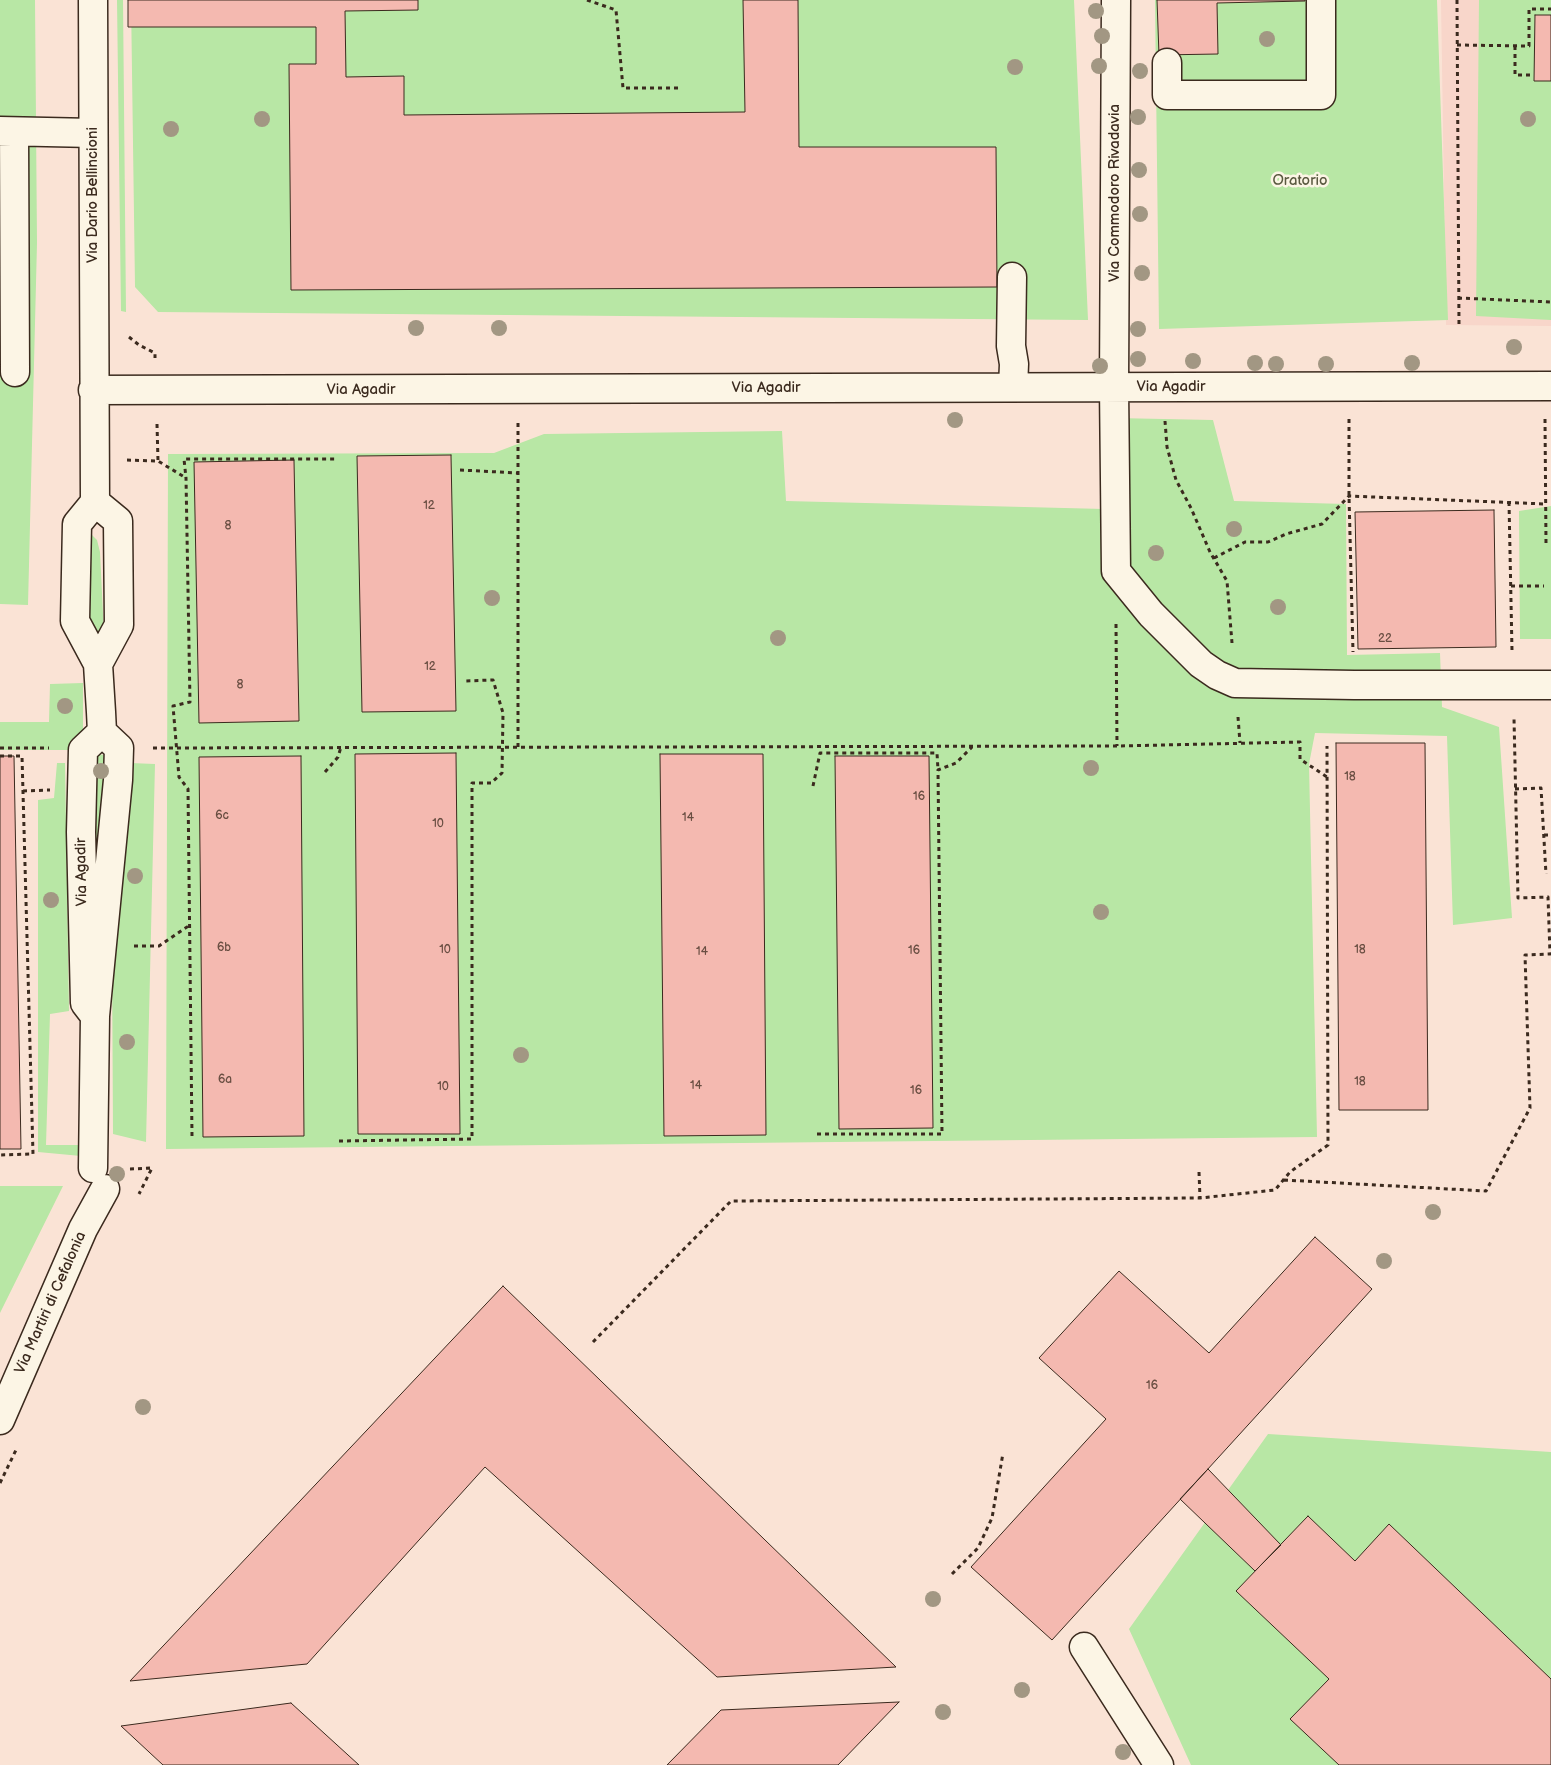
<!DOCTYPE html>
<style>
body{margin:0}
canvas{display:block;background:#fae3d5}
</style>
<canvas width="1551" height="1765"></canvas>
<script>
const ctx = document.querySelector('canvas').getContext('2d');
ctx.lineJoin = 'round';
function fill(path, color) {
  ctx.fillStyle = color;
  ctx.fill(path, 'evenodd');
}
function poly(rows) {
  const path = new Path2D();
  for (const r of rows) {
    path.moveTo(r[0], r[1]);
    for (let i = 2; i < r.length; i += 2) path.lineTo(r[i], r[i + 1]);
  }
  return path;
}
function stroke(path, color, width, dash) {
  ctx.strokeStyle = color;
  ctx.lineWidth = width;
  ctx.lineCap = dash ? 'butt' : 'round';
  ctx.setLineDash(dash || []);
  ctx.stroke(path);
}
function label(font, color, halo, rows, align = 'center') {
  ctx.font = font + ' "Balsamiq Sans",sans-serif';
  ctx.lineWidth = 5;
  ctx.setLineDash([]);
  ctx.textBaseline = 'middle';
  ctx.strokeStyle = halo;
  ctx.fillStyle = color;
  for (const [text, x, y, turn = 0] of rows) {
    ctx.save();
    ctx.translate(x, y);
    ctx.rotate((+turn || 0) * Math.PI / 180);
    ctx.textAlign = isNaN(turn) ? turn : align;
    if (halo) ctx.strokeText(text, 0, 0);
    ctx.fillText(text, 0, 0);
    ctx.restore();
  }
}
fill(poly([
 [1441,0,1551,0,1551,326,1446,325]
]), '#f8d6ca');
fill(poly([
 [0,0,35,0,37,243,28,605,0,604],
 [117,0,123,0,126,312,121,311],
 [131,0,1074,0,1088,320,158,312,135,287],
 [1155,0,1437,0,1448,320,1159,329],
 [1479,0,1551,0,1551,320,1476,316],
 [1115,418,1213,420,1234,501,1346,504,1347,655,1440,653,1442,707,1499,727,1512,918,1453,925,1447,736,1315,733,1309,764,1317,1137,166,1149,168,454,494,453,544,434,782,431,786,501,1104,509],
 [1551,506,1551,639,1520,639,1519,511],
 [92,535,97,540,100,552,104,635,97,645,89,627,87,544],
 [83,683,83,750,0,750,0,722,49,722,50,684],
 [94,754,106,755,96,911,88,763],
 [57,763,65,763,69,1011,50,1014,46,1145,82,1145,81,1156,38,1152,38,800,54,798],
 [130,763,155,764,146,1142,113,1134,112,957],
 [0,1186,63,1186,0,1313],
 [1268,1434,1551,1452,1551,1765,1191,1765,1129,1629]
]), '#b8e7a5');
const building = poly([
 [128,0,418,0,418,10,345,11,346,77,404,76,404,115,745,112,743,0,798,0,799,147,996,147,997,287,291,290,289,64,316,64,316,27,128,27,128,0],
 [1157,0,1305,0,1305,1,1217,3,1218,54,1159,55,1157,0],
 [1535,15,1551,15,1551,81,1534,81,1535,15],
 [451,455,456,711,362,712,357,456,451,455],
 [294,460,299,721,199,723,194,462,294,460],
 [1494,510,1496,647,1358,649,1355,512,1494,510],
 [1336,743,1425,743,1428,1110,1339,1110,1336,743],
 [456,753,460,1134,358,1134,355,754,456,753],
 [660,754,763,754,766,1135,664,1136,660,754],
 [0,756,14,756,21,1149,0,1149,0,756],
 [301,756,304,1136,203,1137,199,757,301,756],
 [835,756,929,756,933,1128,839,1129,835,756],
 [1315,1237,1372,1289,1052,1640,971,1567,1106,1419,1039,1358,1119,1271,1209,1353,1315,1237],
 [503,1286,896,1667,717,1677,485,1467,307,1664,130,1681,503,1286],
 [1208,1469,1281,1545,1255,1571,1180,1499,1208,1469],
 [1308,1516,1355,1561,1389,1524,1551,1679,1551,1765,1339,1765,1290,1719,1329,1679,1236,1591,1308,1516],
 [899,1702,838,1765,667,1765,721,1710,899,1702],
 [291,1703,359,1765,163,1765,121,1726,291,1703]
]);
fill(building, '#f4b9b0');
stroke(building, '#3b2a1e', 1);
const minor = poly([
 [93,0,95,502,77,524,75,621,98,664,101,712,102,732,83,750,81,832,85,1003,95,1016],
 [1116,0,1114,387,1116,571,1151,614,1201,664,1217,675,1235,683,1354,685,1551,685],
 [1167,63,1167,95,1321,95,1321,0],
 [0,131,93,133],
 [14,132,15,372],
 [1012,277,1011,346,1014,364,1013,387],
 [93,390,1551,386],
 [95,502,118,521,119,625,98,664],
 [93,1168,95,1016,118,780,119,748,102,732],
 [0,1420,83,1229,105,1189],
 [1084,1647,1159,1765]
]);
stroke(minor, '#3b2a1e', 31);
stroke(poly([
 [587,0,616,10,623,88,680,88],
 [1457,0,1459,325],
 [1457,45,1529,46,1529,9,1551,9],
 [1515,46,1515,75,1534,75],
 [1458,298,1551,302],
 [129,337,139,345,155,353,155,358],
 [1349,419,1349,496,1353,652],
 [1545,419,1546,544],
 [1165,421,1167,447,1176,480,1191,508,1210,552,1227,581,1232,643],
 [157,424,158,461],
 [127,460,158,461,186,478],
 [460,470,518,473],
 [1509,502,1512,651],
 [1214,558,1245,542,1268,542,1286,534,1322,524,1349,496,1546,504],
 [1511,586,1544,586],
 [1116,624,1117,746],
 [1238,717,1240,743],
 [518,747,518,422],
 [0,748,49,748],
 [153,748,1117,746,1300,742,1300,759,1327,777],
 [0,756,22,756,33,1154,0,1155],
 [325,772,338,757,341,747],
 [813,786,820,753,937,753,938,770],
 [1515,789,1541,788,1546,874],
 [23,791,50,790],
 [1544,835,1551,835],
 [134,946,159,946,190,925],
 [817,1134,942,1134,938,770,956,763,972,747],
 [192,1136,188,789,179,777,173,706,190,702,186,478,184,459,336,459],
 [339,1141,472,1139,472,783,491,783,502,773,503,713,493,680,464,681],
 [130,1169,152,1168,139,1194],
 [1199,1172,1200,1198],
 [1284,1180,1486,1191,1530,1108,1525,955,1550,954,1548,897,1518,898,1514,718],
 [593,1342,731,1201,1200,1198,1275,1190,1290,1172,1328,1145,1327,746],
 [0,1483,16,1450],
 [952,1574,978,1548,992,1518,1003,1453]
]), '#3b2a1e', 3, [4, 4]);
stroke(minor, '#fcf5e5', 28);
ctx.fillStyle = '#a29783';
for (const [x, y] of [
 [1096,11],
 [1102,36],
 [1267,39],
 [1099,66],
 [1015,67],
 [1140,71],
 [1138,117],
 [262,119],
 [1528,119],
 [171,129],
 [1139,170],
 [1140,214],
 [1142,273],
 [416,328],
 [499,328],
 [1138,329],
 [1514,347],
 [1138,359],
 [1193,361],
 [1255,363],
 [1412,363],
 [1276,364],
 [1326,364],
 [1100,366],
 [955,420],
 [1234,529],
 [1156,553],
 [492,598],
 [1278,607],
 [778,638],
 [65,706],
 [1091,768],
 [101,771],
 [135,876],
 [51,900],
 [1101,912],
 [127,1042],
 [521,1055],
 [117,1174],
 [1433,1212],
 [1384,1261],
 [143,1407],
 [933,1599],
 [1022,1690],
 [943,1712],
 [1123,1752]
]) {
  ctx.beginPath();
  ctx.arc(x, y, 8, 0, 2 * Math.PI);
  ctx.fill();
}
label('12px', '#694e42', null, [
 ["12",429,506],
 ["8",228,526],
 ["22",1385,639],
 ["12",430,667],
 ["8",240,685],
 ["18",1350,777],
 ["16",919,797],
 ["6c",222,816],
 ["14",688,818],
 ["10",438,824],
 ["6b",224,948],
 ["10",445,950],
 ["18",1360,950],
 ["16",914,951],
 ["14",702,952],
 ["6a",225,1080],
 ["18",1360,1082],
 ["14",696,1086],
 ["10",443,1087],
 ["16",916,1091],
 ["16",1152,1386]
]);
label('15px', '#5a5940', '#fcf5e5', [
 ["Oratorio",1300,181]
]);
label('15px', '#3b2a1e', '#fcf5e5', [
 ["Via Commodoro Rivadavia",1115,193,-90],
 ["Via Dario Bellincioni",93,195,-90],
 ["Via Agadir",1171,387],
 ["Via Agadir",766,388],
 ["Via Agadir",361,390],
 ["Via Agadir",82,872,-91],
 ["Via Martiri di Cefalonia",51,1303,-66]
]);
</script>
